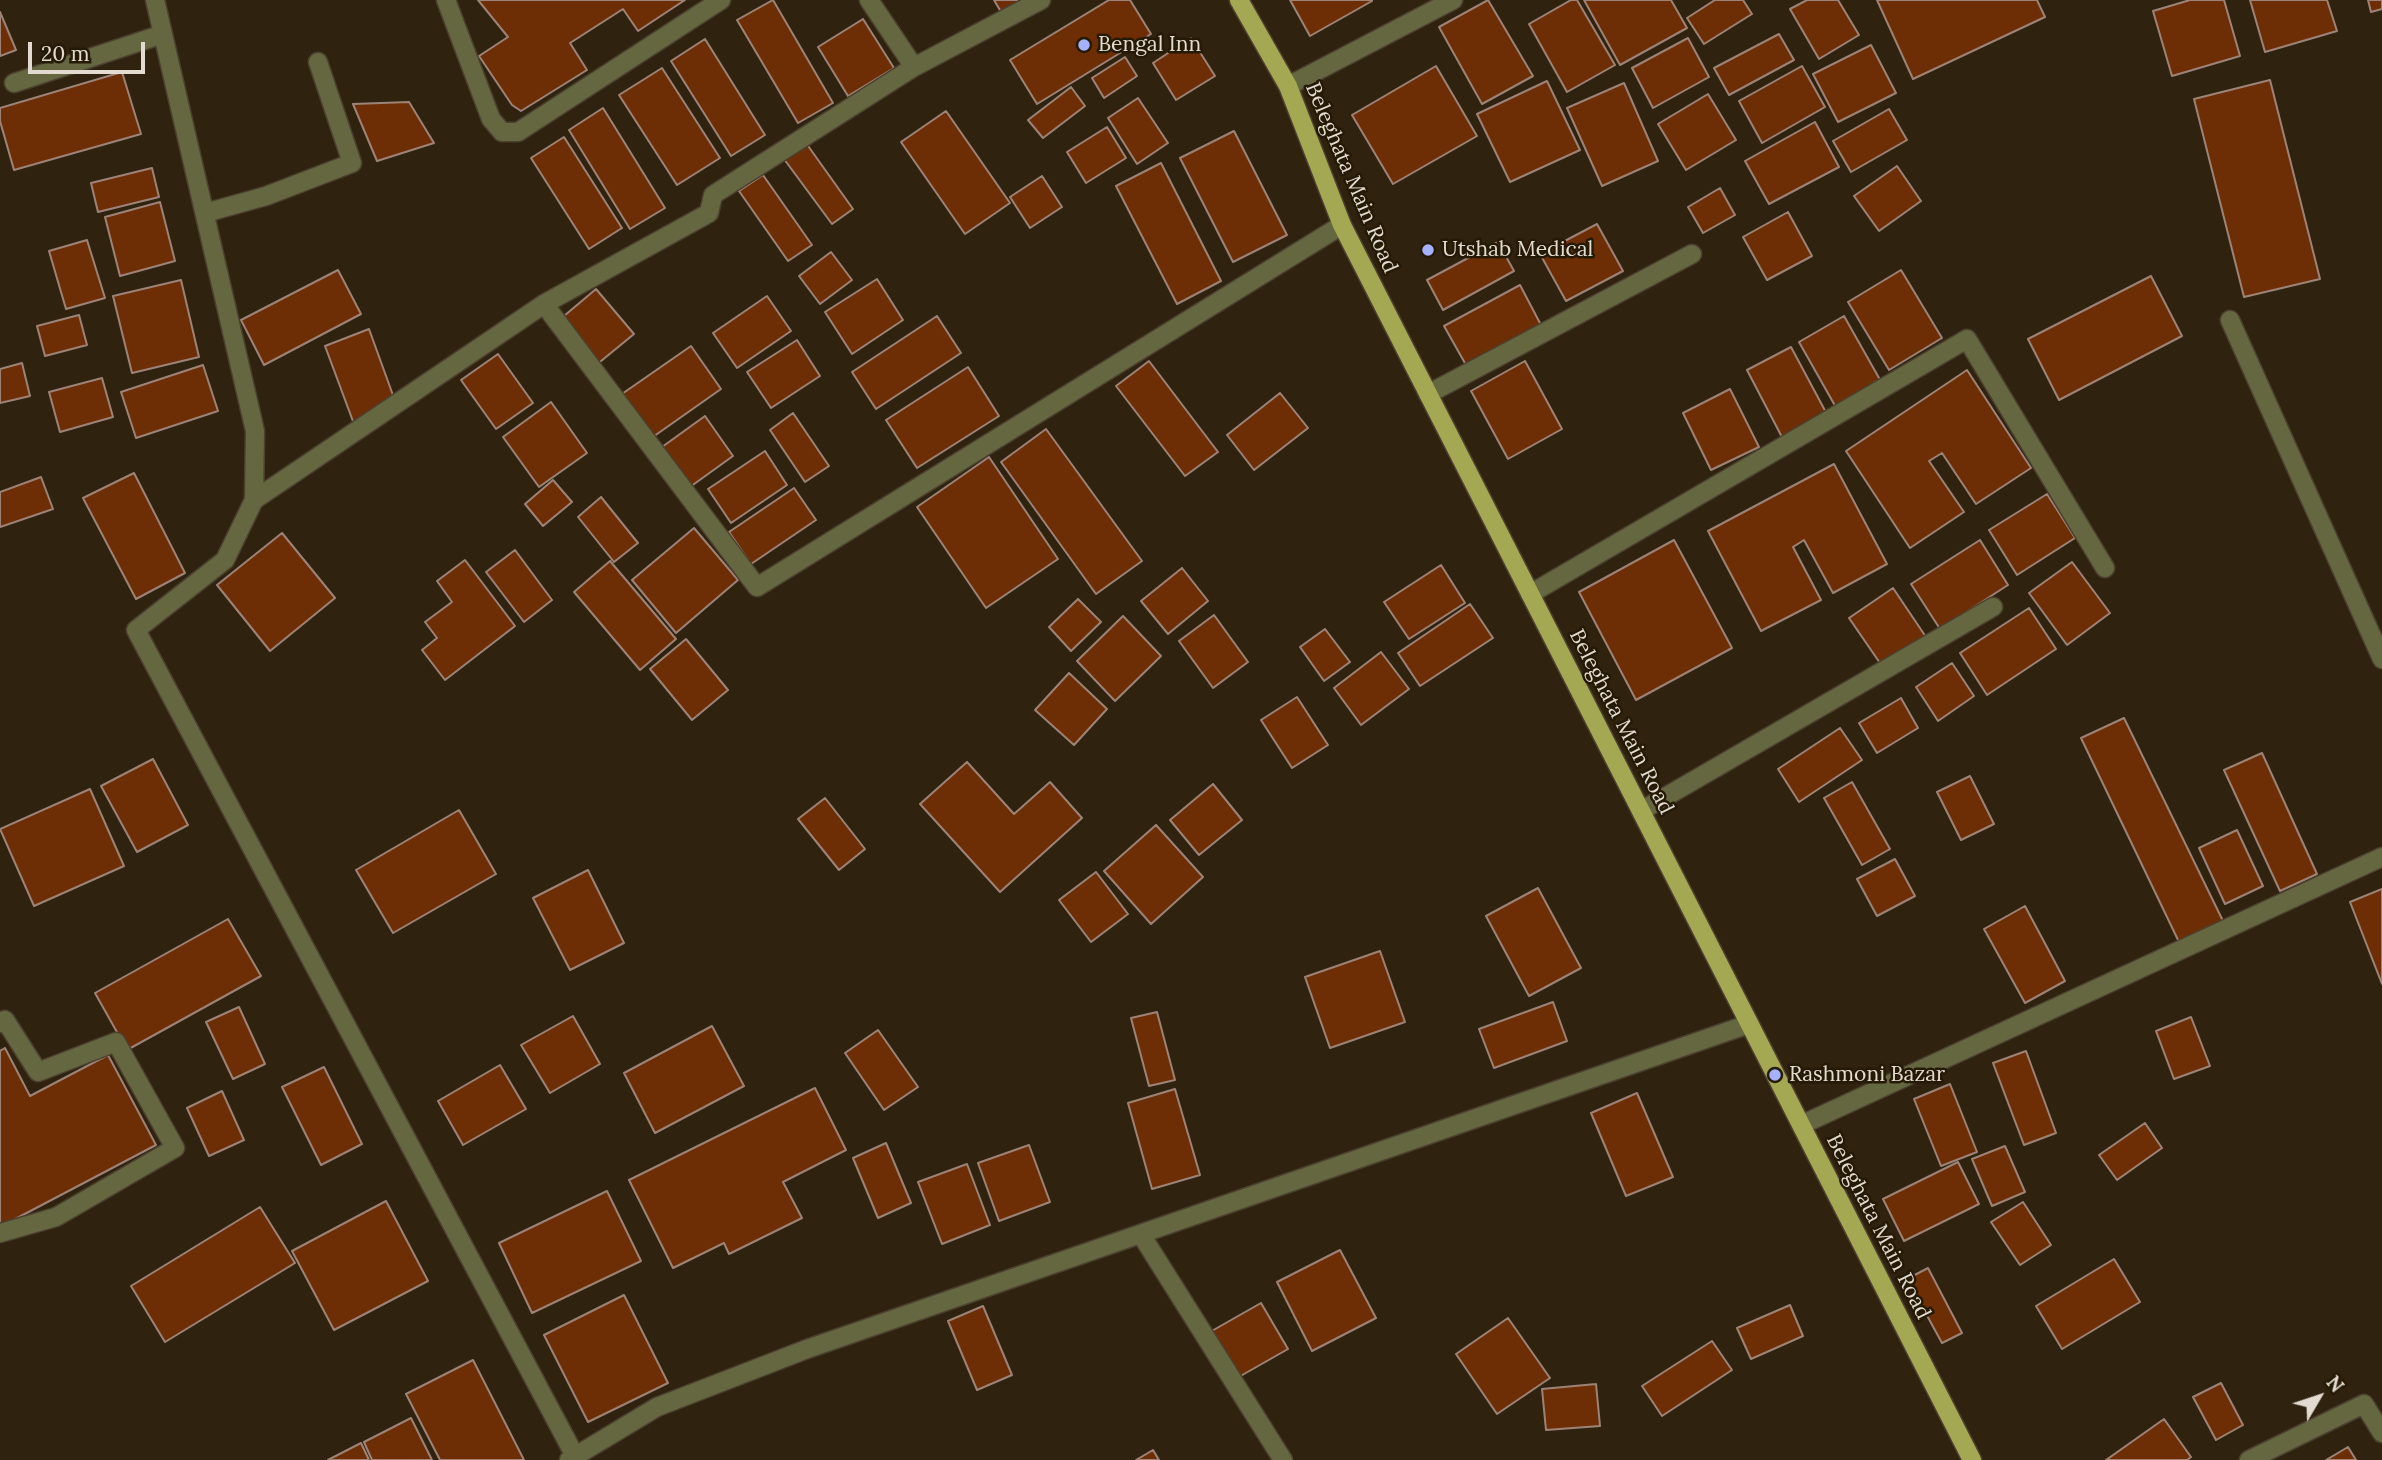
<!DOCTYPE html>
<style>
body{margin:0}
#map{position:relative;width:2382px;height:1460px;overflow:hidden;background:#2f2310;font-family:Lora,serif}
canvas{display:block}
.north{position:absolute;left:2284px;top:1362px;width:70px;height:70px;-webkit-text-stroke:5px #251a06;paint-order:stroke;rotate:51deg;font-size:19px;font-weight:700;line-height:28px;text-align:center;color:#e3dbcf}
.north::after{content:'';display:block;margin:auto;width:24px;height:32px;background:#e3dbcf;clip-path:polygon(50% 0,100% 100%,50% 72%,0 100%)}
.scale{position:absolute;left:28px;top:42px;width:117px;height:32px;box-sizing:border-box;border:4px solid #e3dbcf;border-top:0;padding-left:9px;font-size:21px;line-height:24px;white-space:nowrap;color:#e3dbcf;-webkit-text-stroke:5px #251a06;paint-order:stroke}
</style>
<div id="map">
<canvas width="2382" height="1460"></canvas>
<div class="north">N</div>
<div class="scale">20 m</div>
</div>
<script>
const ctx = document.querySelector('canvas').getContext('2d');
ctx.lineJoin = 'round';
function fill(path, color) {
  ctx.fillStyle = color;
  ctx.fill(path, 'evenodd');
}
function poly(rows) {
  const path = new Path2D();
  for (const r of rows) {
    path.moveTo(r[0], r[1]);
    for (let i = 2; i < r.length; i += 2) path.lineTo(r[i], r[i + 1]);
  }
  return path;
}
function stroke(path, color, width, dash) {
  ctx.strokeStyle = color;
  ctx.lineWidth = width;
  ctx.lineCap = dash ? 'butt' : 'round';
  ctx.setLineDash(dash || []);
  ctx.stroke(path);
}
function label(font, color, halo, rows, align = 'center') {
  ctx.font = font + ' Lora,serif';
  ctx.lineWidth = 5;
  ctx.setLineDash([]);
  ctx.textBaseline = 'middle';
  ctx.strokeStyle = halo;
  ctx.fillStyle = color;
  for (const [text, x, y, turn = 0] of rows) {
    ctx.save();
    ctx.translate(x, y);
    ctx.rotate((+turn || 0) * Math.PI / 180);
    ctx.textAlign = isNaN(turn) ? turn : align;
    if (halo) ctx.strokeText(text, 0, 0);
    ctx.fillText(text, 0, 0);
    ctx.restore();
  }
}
const building = poly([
 [478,0,685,0,638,31,623,9,570,43,587,70,521,111,512,105,479,56,508,37,478,0],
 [773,0,833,103,798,123,737,20,773,0],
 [994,0,1042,0,1007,22,994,0],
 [1109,0,1130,0,1151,34,1037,104,1010,60,1109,0],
 [1290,0,1372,0,1372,1,1310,36,1290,0],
 [1488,0,1533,76,1482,104,1439,27,1488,0],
 [1571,0,1577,0,1615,65,1567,92,1529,24,1571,0],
 [1584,0,1671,0,1687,28,1620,65,1584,0],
 [1715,0,1743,0,1752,14,1704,44,1687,18,1715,0],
 [1807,0,1838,0,1859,35,1819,59,1790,9,1807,0],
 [1877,0,2037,0,2045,17,1913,79,1877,0],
 [2190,0,2224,0,2240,56,2172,76,2153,11,2190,0],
 [2250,0,2327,0,2337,31,2265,52,2250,0],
 [2368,0,2382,0,2382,9,2371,12,2368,0],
 [0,12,16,50,0,56,0,12],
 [863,19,894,68,848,96,818,47,863,19],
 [1779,34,1794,60,1729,95,1714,68,1779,34],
 [1191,38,1215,76,1176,100,1153,63,1191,38],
 [1688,38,1709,77,1653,108,1632,68,1688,38],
 [705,39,765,135,731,156,671,61,705,39],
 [1871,45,1896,93,1838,122,1813,74,1871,45],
 [1125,57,1137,76,1104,98,1092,78,1125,57],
 [1436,66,1477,136,1393,184,1352,115,1436,66],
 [1802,66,1825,107,1762,143,1739,101,1802,66],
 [662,68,720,158,677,185,619,95,662,68],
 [122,72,141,134,14,170,0,121,0,108,122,72],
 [2270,80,2320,279,2244,297,2194,99,2270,80],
 [1547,81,1580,150,1510,182,1477,114,1547,81],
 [1624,83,1658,161,1602,186,1567,108,1624,83],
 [1071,87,1085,106,1043,138,1028,120,1071,87],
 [1708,94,1736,140,1686,170,1658,124,1708,94],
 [1138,98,1168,143,1137,164,1108,118,1138,98],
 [409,102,434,143,377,161,353,104,409,102],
 [603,108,665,208,630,229,569,130,603,108],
 [1889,109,1907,140,1851,172,1833,141,1889,109],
 [946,111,1010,203,965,234,901,142,946,111],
 [1815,122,1839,167,1769,204,1745,161,1815,122],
 [1107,127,1126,158,1086,183,1067,152,1107,127],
 [1234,131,1287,235,1233,262,1180,158,1234,131],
 [564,137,622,228,589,249,531,158,564,137],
 [806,143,853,209,832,224,784,159,806,143],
 [1161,163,1221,281,1177,304,1116,186,1161,163],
 [1897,166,1921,201,1879,231,1854,196,1897,166],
 [152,168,159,197,98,212,91,183,152,168],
 [763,175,812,245,788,261,739,191,763,175],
 [1042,176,1062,207,1030,228,1010,197,1042,176],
 [1720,188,1735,215,1703,233,1688,207,1720,188],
 [160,202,175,261,120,276,105,217,160,202],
 [1788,212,1812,256,1767,280,1743,237,1788,212],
 [1597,224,1623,271,1566,301,1540,254,1597,224],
 [87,240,105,298,66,309,49,251,87,240],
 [1498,242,1514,271,1443,310,1427,280,1498,242],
 [831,252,852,280,820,304,799,276,831,252],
 [338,270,361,314,264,365,241,320,338,270],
 [1901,270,1942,338,1889,370,1848,302,1901,270],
 [2151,276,2182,336,2059,400,2028,339,2151,276],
 [877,279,903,320,852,354,825,312,877,279],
 [181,280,199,357,132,373,113,296,181,280],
 [1520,285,1541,325,1466,365,1444,326,1520,285],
 [596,289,634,334,595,366,558,321,596,289],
 [767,296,791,331,737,368,713,333,767,296],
 [79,315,87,345,45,356,37,326,79,315],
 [937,316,961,353,876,409,852,372,937,316],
 [1844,316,1883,385,1838,411,1799,342,1844,316],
 [369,329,398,409,354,424,325,346,369,329],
 [797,340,820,376,771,408,747,372,797,340],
 [691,346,721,389,650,439,619,396,691,346],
 [1791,347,1829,418,1784,441,1747,370,1791,347],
 [498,354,533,403,496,429,461,380,498,354],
 [1149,361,1218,452,1185,476,1116,386,1149,361],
 [1525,361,1562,429,1508,459,1471,391,1525,361],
 [22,363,30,396,0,403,0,369,22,363],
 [203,365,218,411,136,438,121,392,203,365],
 [968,367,999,416,917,468,886,420,968,367],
 [1967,370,2031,468,1976,504,1942,453,1929,461,1964,512,1910,548,1846,451,1967,370],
 [102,378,113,417,60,432,49,392,102,378],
 [1730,389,1759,447,1711,470,1683,413,1730,389],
 [1280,393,1308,428,1254,470,1227,435,1280,393],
 [551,402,587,453,539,487,503,437,551,402],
 [793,413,829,466,805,482,770,430,793,413],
 [705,416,733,456,690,487,662,447,705,416],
 [1046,429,1142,561,1096,594,1001,462,1046,429],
 [765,451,787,485,731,523,708,489,765,451],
 [989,457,1058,559,986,608,917,507,989,457],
 [1834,464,1887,564,1833,593,1804,540,1793,547,1821,600,1761,631,1708,531,1834,464],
 [134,473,185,573,136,599,83,498,134,473],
 [41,477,53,509,0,527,0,492,41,477],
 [553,480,572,502,543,526,525,504,553,480],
 [794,488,816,520,751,564,729,532,794,488],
 [2047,494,2075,538,2017,575,1989,530,2047,494],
 [601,497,638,543,614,562,578,517,601,497],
 [694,528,738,580,676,633,632,580,694,528],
 [282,533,335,598,270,651,217,585,282,533],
 [1674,540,1732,648,1636,700,1579,592,1674,540],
 [1980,540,2008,585,1940,629,1911,584,1980,540],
 [515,550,552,600,524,622,486,572,515,550],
 [465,560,515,626,445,680,422,650,437,638,425,622,452,602,437,581,465,560],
 [610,561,676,639,640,670,574,592,610,561],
 [2072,562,2110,613,2067,645,2029,593,2072,562],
 [1441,565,1465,603,1409,639,1384,602,1441,565],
 [1182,568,1208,601,1168,634,1141,601,1182,568],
 [1893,588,1926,637,1882,666,1849,618,1893,588],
 [1078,599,1101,622,1071,651,1049,627,1078,599],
 [1470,604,1493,638,1420,686,1398,653,1470,604],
 [2029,608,2056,649,1987,695,1960,653,2029,608],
 [1214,615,1248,662,1213,688,1179,641,1214,615],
 [1123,616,1161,656,1115,701,1077,661,1123,616],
 [1325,629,1350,662,1324,681,1300,647,1325,629],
 [686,639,728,690,692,720,650,669,686,639],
 [1381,652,1409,689,1361,725,1334,688,1381,652],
 [1952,663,1974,696,1938,721,1916,687,1952,663],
 [1069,673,1107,709,1074,745,1035,710,1069,673],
 [1297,697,1328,745,1292,768,1261,720,1297,697],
 [1901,698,1918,728,1877,753,1859,723,1901,698],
 [2124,718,2223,921,2179,942,2081,738,2124,718],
 [1840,728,1862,760,1799,802,1778,769,1840,728],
 [2262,753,2317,874,2280,891,2224,770,2262,753],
 [153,759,188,825,137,852,101,786,153,759],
 [967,762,1014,814,1050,782,1082,818,1000,892,920,804,967,762],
 [1970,776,1994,824,1961,840,1937,792,1970,776],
 [1852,782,1890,849,1862,865,1824,798,1852,782],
 [1213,784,1242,820,1199,855,1170,820,1213,784],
 [90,789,124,866,34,906,0,829,90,789],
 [825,798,865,849,839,870,798,819,825,798],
 [459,810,496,874,393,933,356,870,459,810],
 [1156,825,1203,877,1151,924,1104,871,1156,825],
 [2237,830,2263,886,2225,904,2199,848,2237,830],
 [1895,859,1915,896,1877,916,1857,879,1895,859],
 [588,870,624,943,570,970,533,898,588,870],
 [1096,872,1128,914,1091,942,1059,900,1096,872],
 [1538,888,1581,968,1529,996,1486,916,1538,888],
 [2382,889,2382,984,2350,902,2382,889],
 [2025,906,2065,981,2025,1003,1984,929,2025,906],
 [228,919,261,976,127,1050,95,993,228,919],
 [1380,951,1405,1022,1330,1048,1305,977,1380,951],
 [1553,1002,1567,1041,1494,1068,1479,1029,1553,1002],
 [239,1007,265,1064,233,1079,206,1022,239,1007],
 [1157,1012,1175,1080,1149,1086,1131,1018,1157,1012],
 [573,1016,600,1064,550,1093,521,1045,573,1016],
 [2191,1017,2210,1066,2174,1079,2156,1031,2191,1017],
 [712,1026,744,1086,655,1133,624,1073,712,1026],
 [878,1030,918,1087,884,1110,845,1053,878,1030],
 [5,1048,30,1096,108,1055,156,1145,0,1227,0,1051,5,1048],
 [2026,1051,2056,1133,2024,1145,1993,1063,2026,1051],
 [500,1065,526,1109,463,1145,438,1101,500,1065],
 [324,1067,362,1144,321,1165,282,1087,324,1067],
 [1950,1084,1977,1152,1941,1166,1914,1099,1950,1084],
 [815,1088,846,1150,783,1182,802,1218,729,1254,724,1243,673,1268,629,1180,815,1088],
 [1175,1089,1200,1175,1152,1189,1128,1103,1175,1089],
 [222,1091,244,1140,209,1156,187,1108,222,1091],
 [1637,1093,1673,1177,1626,1196,1591,1113,1637,1093],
 [2145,1123,2162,1148,2117,1180,2099,1155,2145,1123],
 [886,1143,911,1203,878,1218,853,1158,886,1143],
 [1029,1145,1050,1202,999,1221,978,1163,1029,1145],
 [2005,1146,2025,1192,1992,1206,1972,1159,2005,1146],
 [1958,1162,1979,1204,1904,1241,1883,1199,1958,1162],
 [967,1164,990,1225,942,1244,918,1182,967,1164],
 [607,1191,641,1261,532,1313,499,1243,607,1191],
 [386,1201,428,1281,334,1330,292,1251,386,1201],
 [2023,1202,2051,1245,2020,1265,1991,1222,2023,1202],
 [260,1207,295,1263,165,1342,131,1286,260,1207],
 [1340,1250,1376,1318,1312,1351,1277,1282,1340,1250],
 [2114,1259,2140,1302,2062,1349,2036,1306,2114,1259],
 [1928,1268,1962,1333,1942,1343,1907,1279,1928,1268],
 [624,1295,668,1383,588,1422,544,1335,624,1295],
 [1261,1303,1288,1349,1237,1378,1210,1332,1261,1303],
 [1790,1305,1803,1336,1751,1359,1737,1328,1790,1305],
 [983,1306,1012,1375,977,1390,948,1321,983,1306],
 [1508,1318,1550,1378,1497,1414,1456,1354,1508,1318],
 [1712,1341,1732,1370,1662,1416,1642,1386,1712,1341],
 [473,1360,524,1460,440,1460,406,1394,473,1360],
 [2221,1383,2243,1425,2216,1440,2193,1397,2221,1383],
 [1596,1384,1600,1426,1546,1430,1542,1389,1596,1384],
 [411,1418,432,1460,372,1460,364,1442,411,1418],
 [2164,1419,2191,1457,2187,1460,2106,1460,2164,1419],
 [361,1443,369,1460,328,1460,361,1443],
 [2348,1447,2356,1460,2326,1460,2348,1447],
 [1153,1450,1159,1460,1136,1460,1153,1450]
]);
fill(building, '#6e2e05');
stroke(building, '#9d8377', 2);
const minor = poly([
 [155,0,255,431,254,500,225,560,136,630,575,1456],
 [446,0,491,119,502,132,518,132,721,0],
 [869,0,914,67],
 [14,83,163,34],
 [1288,86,1453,0],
 [205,213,266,196,352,163,318,62],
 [544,304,757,587,1342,225],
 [2230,320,2382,659],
 [1428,394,1692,254],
 [254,500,544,304,709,213,713,195,914,67,1041,0],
 [1530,594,1967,339,2105,568],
 [1641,811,1993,607],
 [0,1023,5,1020,38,1072,116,1042,175,1148,56,1217,0,1233],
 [1801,1125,2382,857],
 [1142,1236,1283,1460],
 [569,1460,657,1407,807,1349,1749,1024],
 [2249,1460,2364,1404,2382,1433]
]);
const major = poly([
 [1239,0,1288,86,1342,225,1972,1460]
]);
stroke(minor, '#4c402f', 21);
stroke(major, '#4c402f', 21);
stroke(minor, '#646740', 18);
stroke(major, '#a4a853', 18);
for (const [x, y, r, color] of [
 [1084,45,7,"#a5b1fc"],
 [1428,250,7,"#a5b1fc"],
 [1775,1075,7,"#a5b1fc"]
]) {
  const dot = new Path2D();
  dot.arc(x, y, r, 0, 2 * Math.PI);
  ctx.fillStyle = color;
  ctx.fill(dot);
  stroke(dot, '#251a06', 2.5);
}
label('21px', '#e3dbcf', '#251a06', [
 ["Bengal Inn",1098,45],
 ["Utshab Medical",1442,250],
 ["Rashmoni Bazar",1789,1075]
], 'left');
label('21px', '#e3dbcf', '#251a06', [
 ["Beleghata Main Road",1351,178,67],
 ["Beleghata Main Road",1621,722,63],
 ["Beleghata Main Road",1878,1227,63]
]);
</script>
